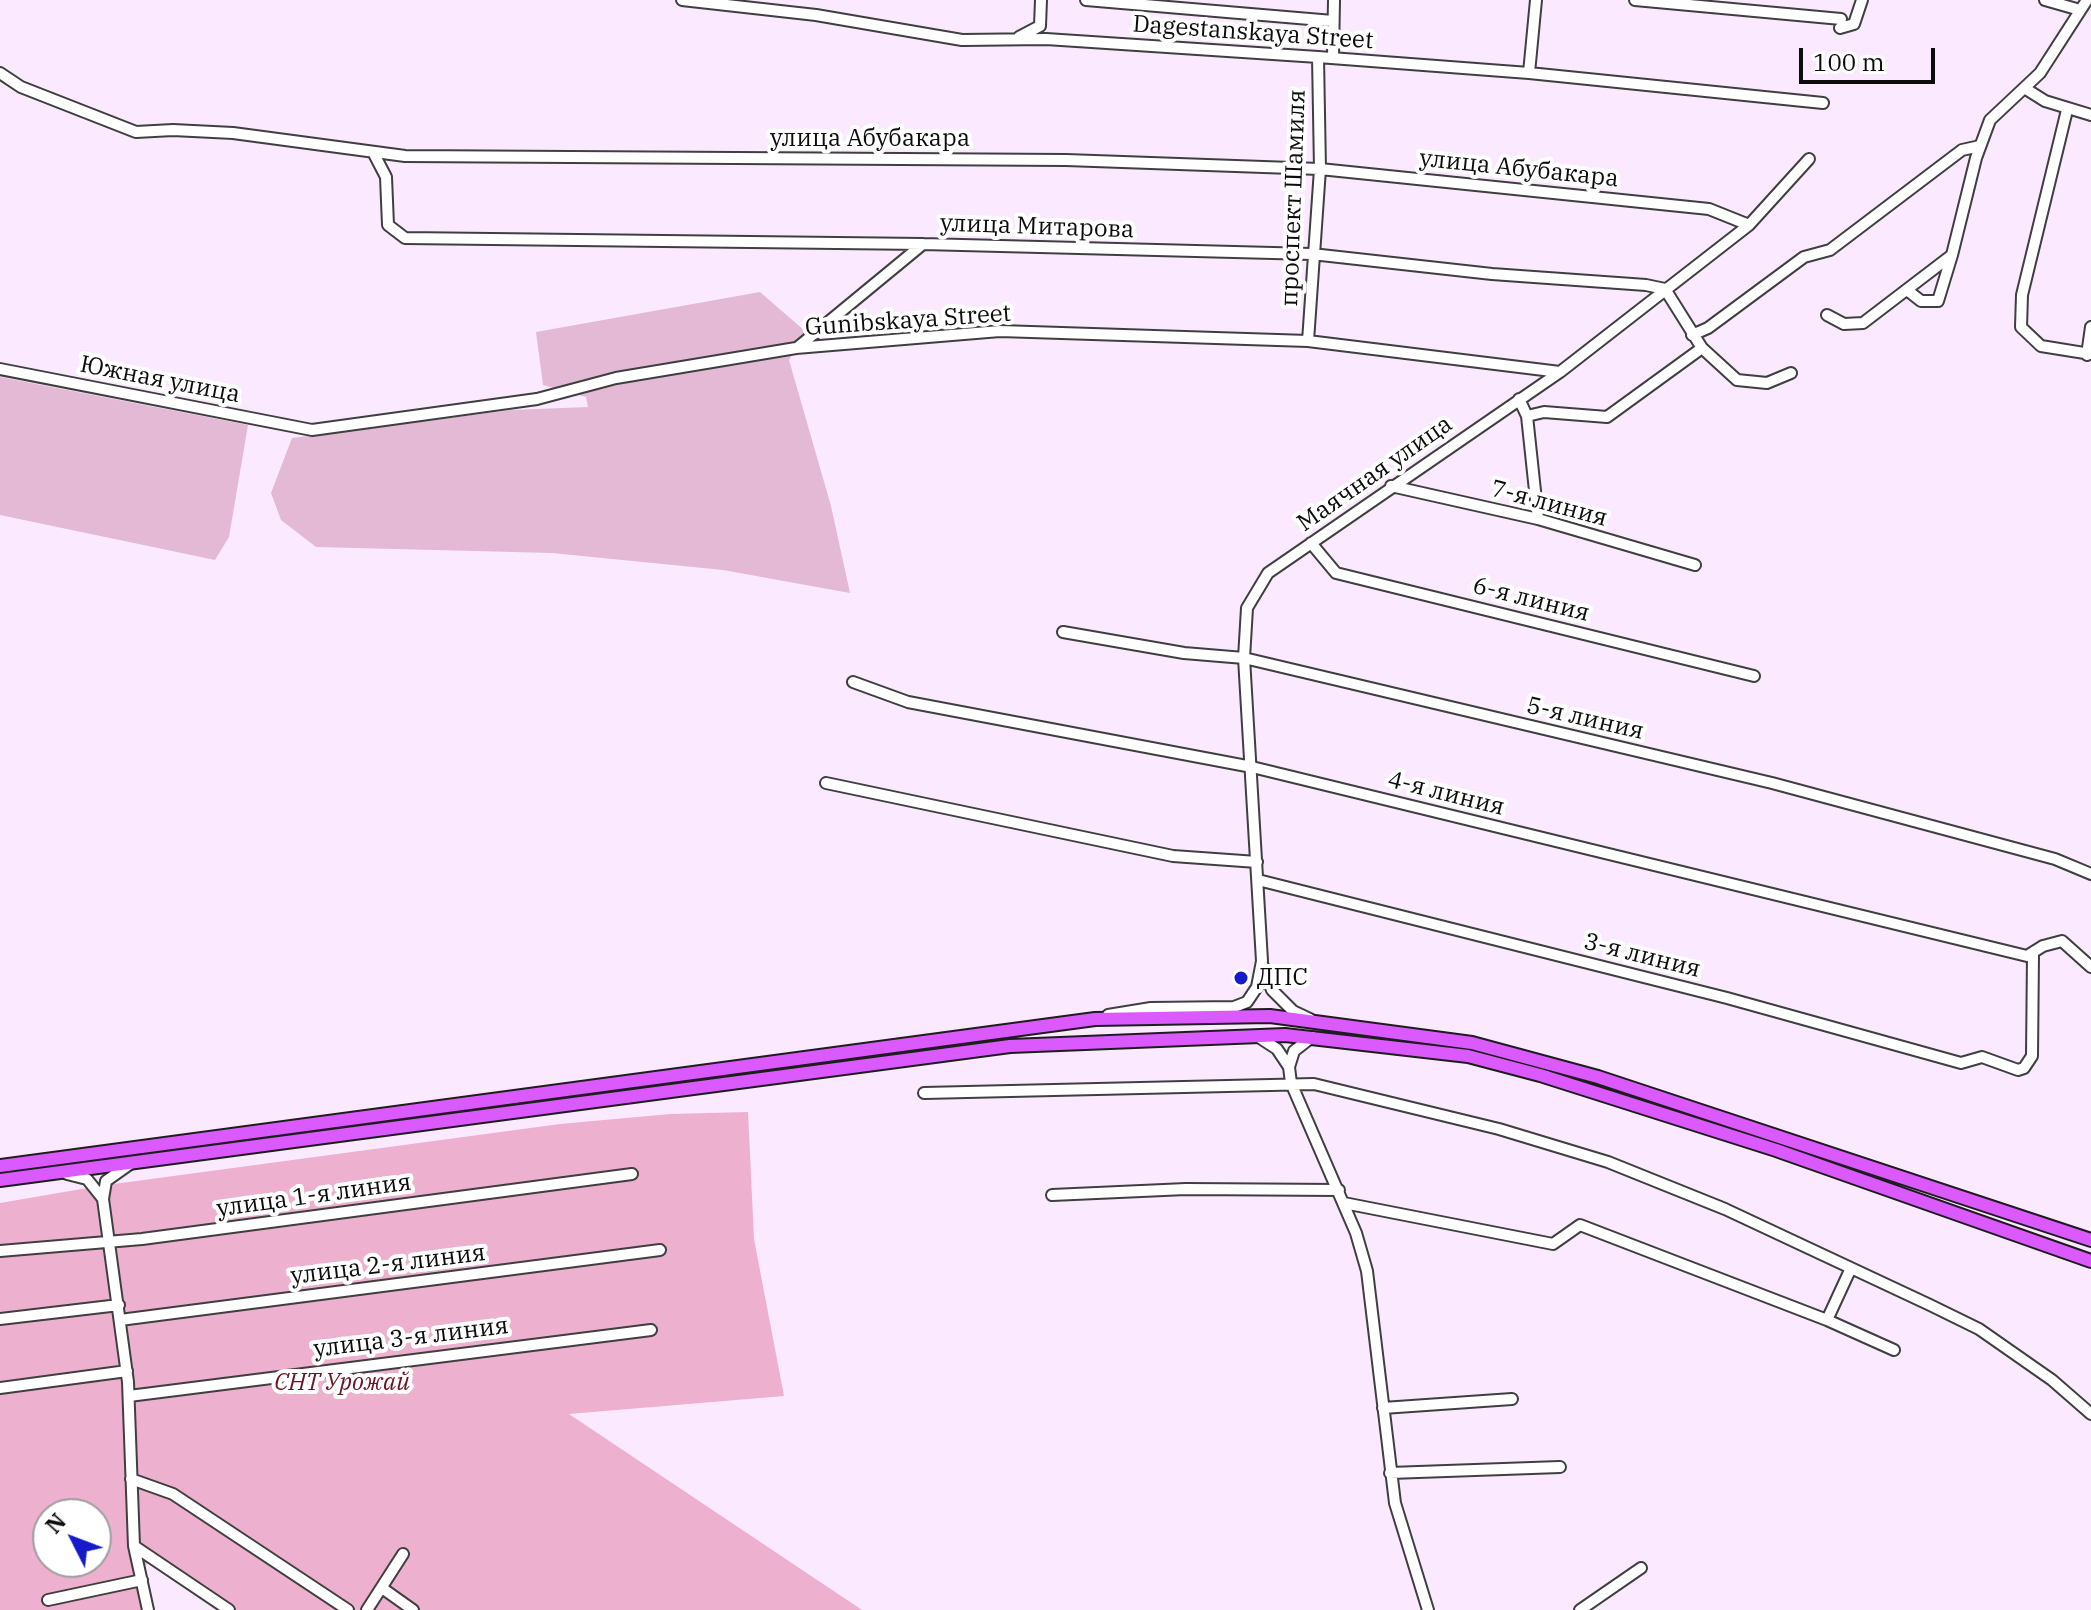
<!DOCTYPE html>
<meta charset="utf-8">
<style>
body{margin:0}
#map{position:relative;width:2091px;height:1610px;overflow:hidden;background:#fbeaff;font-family:"IBM Plex Serif",serif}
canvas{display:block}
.north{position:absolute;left:32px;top:1498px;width:80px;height:80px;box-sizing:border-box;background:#fff;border:2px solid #9e9e9e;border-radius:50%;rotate:312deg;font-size:22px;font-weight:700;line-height:32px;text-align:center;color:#0c0c0c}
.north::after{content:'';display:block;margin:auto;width:28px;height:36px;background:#151bca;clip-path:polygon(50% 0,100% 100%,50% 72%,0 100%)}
.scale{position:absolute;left:1799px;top:48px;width:136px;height:36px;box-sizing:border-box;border:4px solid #0c0c0c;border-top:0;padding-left:10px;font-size:24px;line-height:28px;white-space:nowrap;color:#0c0c0c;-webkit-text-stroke:6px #fff;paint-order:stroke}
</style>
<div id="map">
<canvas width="2091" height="1610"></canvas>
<div class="north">N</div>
<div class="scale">100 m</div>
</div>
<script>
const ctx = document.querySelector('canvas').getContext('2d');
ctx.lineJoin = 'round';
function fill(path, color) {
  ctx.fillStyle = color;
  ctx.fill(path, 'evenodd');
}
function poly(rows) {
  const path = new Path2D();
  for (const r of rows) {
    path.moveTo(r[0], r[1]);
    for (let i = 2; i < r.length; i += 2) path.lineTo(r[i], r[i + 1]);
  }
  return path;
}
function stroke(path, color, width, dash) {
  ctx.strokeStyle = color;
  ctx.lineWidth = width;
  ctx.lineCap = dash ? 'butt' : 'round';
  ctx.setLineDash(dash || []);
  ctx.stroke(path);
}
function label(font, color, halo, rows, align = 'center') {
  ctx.font = font + ' "IBM Plex Serif",serif';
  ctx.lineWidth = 8;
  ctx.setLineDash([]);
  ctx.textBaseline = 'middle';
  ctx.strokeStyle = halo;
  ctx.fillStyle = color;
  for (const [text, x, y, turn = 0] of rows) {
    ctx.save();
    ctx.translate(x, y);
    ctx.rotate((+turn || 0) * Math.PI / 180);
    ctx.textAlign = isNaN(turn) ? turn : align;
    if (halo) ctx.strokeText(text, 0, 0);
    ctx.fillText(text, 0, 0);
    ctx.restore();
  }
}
fill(poly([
 [748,1112,754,1239,784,1396,569,1414,862,1610,217,1610,149,1563,145,1565,154,1610,0,1610,0,1203,99,1186,560,1124,670,1114],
 [48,1514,96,1514,96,1562,48,1562]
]), '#eeb0cf');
fill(poly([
 [760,292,805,331,789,360,831,506,850,593,723,570,552,553,316,547,281,520,271,493,292,438,511,410,588,407,586,397,543,385,536,332],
 [0,377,248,425,229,537,215,560,0,515]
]), '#e3b9d5');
const minor = poly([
 [682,0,816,15,962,40,1046,39,1318,57,1529,73,1823,103],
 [1086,0,1333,21],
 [1635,0,1841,19],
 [2045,0,2080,10],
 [1840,28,1854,24,1862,0],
 [1019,37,1040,26,1041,0],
 [1333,58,1334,0],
 [0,73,21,87,136,132,173,130,233,133,405,156,1066,160,1320,169,1709,209,1749,225],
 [1529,73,1536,0],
 [2026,89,2045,101,2091,115],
 [2067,110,2022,295,2021,327,2041,346,2091,354],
 [373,152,386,177,388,225,405,238,923,244,1312,254,1492,274,1646,285,1665,289,1702,348,1737,380,1767,383,1791,373],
 [1907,290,1921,301,1938,301,1952,255],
 [1827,315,1844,324,1863,323,1952,255,1976,158,1990,120,2040,73,2087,0],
 [1692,335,1708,328,1804,257,1830,250,1962,150,1980,146],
 [1308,341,1320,169,1318,57],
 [798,347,923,244],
 [2087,355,2091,327],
 [0,369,312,430,537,399,616,378,796,348,1000,331,1308,341,1560,372],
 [1519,399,1527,416,1538,519],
 [1527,416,1544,412,1607,417,1702,348],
 [1391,486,1538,519,1695,565],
 [1311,543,1336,573,1754,676],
 [1063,632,1184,653,1244,658,1772,783,2055,859,2091,874],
 [853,682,908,702,1252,767,2027,956,2043,946,2062,941,2091,967],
 [826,783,1173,856,1257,862],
 [1258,880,1727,998,1961,1063,1982,1057,2018,1070,2024,1068,2032,1056,2033,955],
 [1263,966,1272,990,1293,1011,1310,1019],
 [1108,1015,1151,1008,1234,1007,1247,1002,1257,987,1262,961,1244,658,1247,608,1268,573,1560,372,1749,225,1809,159],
 [1257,1036,1277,1049,1289,1067,1291,1083,1356,1233,1367,1271,1395,1503,1428,1610],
 [1289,1067,1294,1051,1312,1037],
 [924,1093,1314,1084,1499,1129,1608,1162,1725,1209,1930,1305,1979,1329,2052,1380,2091,1414],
 [130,1164,106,1181,103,1199,128,1382,134,1546,148,1610],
 [67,1174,87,1179,103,1199],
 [1052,1195,1186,1189,1339,1190],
 [1344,1203,1553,1244,1580,1225,1827,1320,1894,1350],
 [0,1251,142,1239,632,1174],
 [0,1319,119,1305],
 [120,1320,660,1250],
 [1827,1320,1851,1268],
 [0,1388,127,1371],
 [129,1396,651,1330],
 [1383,1408,1512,1399],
 [1390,1473,1560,1467],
 [131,1479,173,1494,348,1610],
 [134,1546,229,1610],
 [382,1588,413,1610],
 [48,1600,142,1580],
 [367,1610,403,1554],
 [1580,1610,1641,1568]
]);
const major = poly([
 [0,1166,1095,1019,1270,1016,1472,1043,1598,1077,2091,1240],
 [0,1180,1010,1046,1285,1035,1468,1056,1540,1075,1776,1150,2091,1261]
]);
stroke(minor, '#3f3f3f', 14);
stroke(major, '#1d1d1d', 16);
stroke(minor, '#fff', 10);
stroke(major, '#da5aff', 12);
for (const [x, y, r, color] of [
 [1241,978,8,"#151bca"]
]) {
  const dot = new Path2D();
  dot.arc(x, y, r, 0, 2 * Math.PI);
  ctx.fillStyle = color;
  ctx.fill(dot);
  stroke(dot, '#fff', 3);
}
label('24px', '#0c0c0c', '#fff', [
 ["Dagestanskaya Street",1253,33,4],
 ["улица Абубакара",870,139],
 ["улица Абубакара",1519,169,6],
 ["проспект Шамиля",1294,198,-88],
 ["улица Митарова",1037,227,2],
 ["Gunibskaya Street",908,321,-4],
 ["Южная улица",160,380,11],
 ["Маячная улица",1375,474,-35],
 ["7-я линия",1549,504,15],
 ["6-я линия",1531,600,14],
 ["5-я линия",1585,719,13],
 ["4-я линия",1446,794,14],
 ["3-я линия",1642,956,14],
 ["улица 1-я линия",314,1196,-8],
 ["улица 2-я линия",388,1265,-7],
 ["улица 3-я линия",411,1338,-7]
]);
label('24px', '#0c0c0c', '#fff', [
 ["ДПС",1257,978]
], 'left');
label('italic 24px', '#6a1626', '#fff', [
 ["СНТ Урожай",342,1383]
]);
</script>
